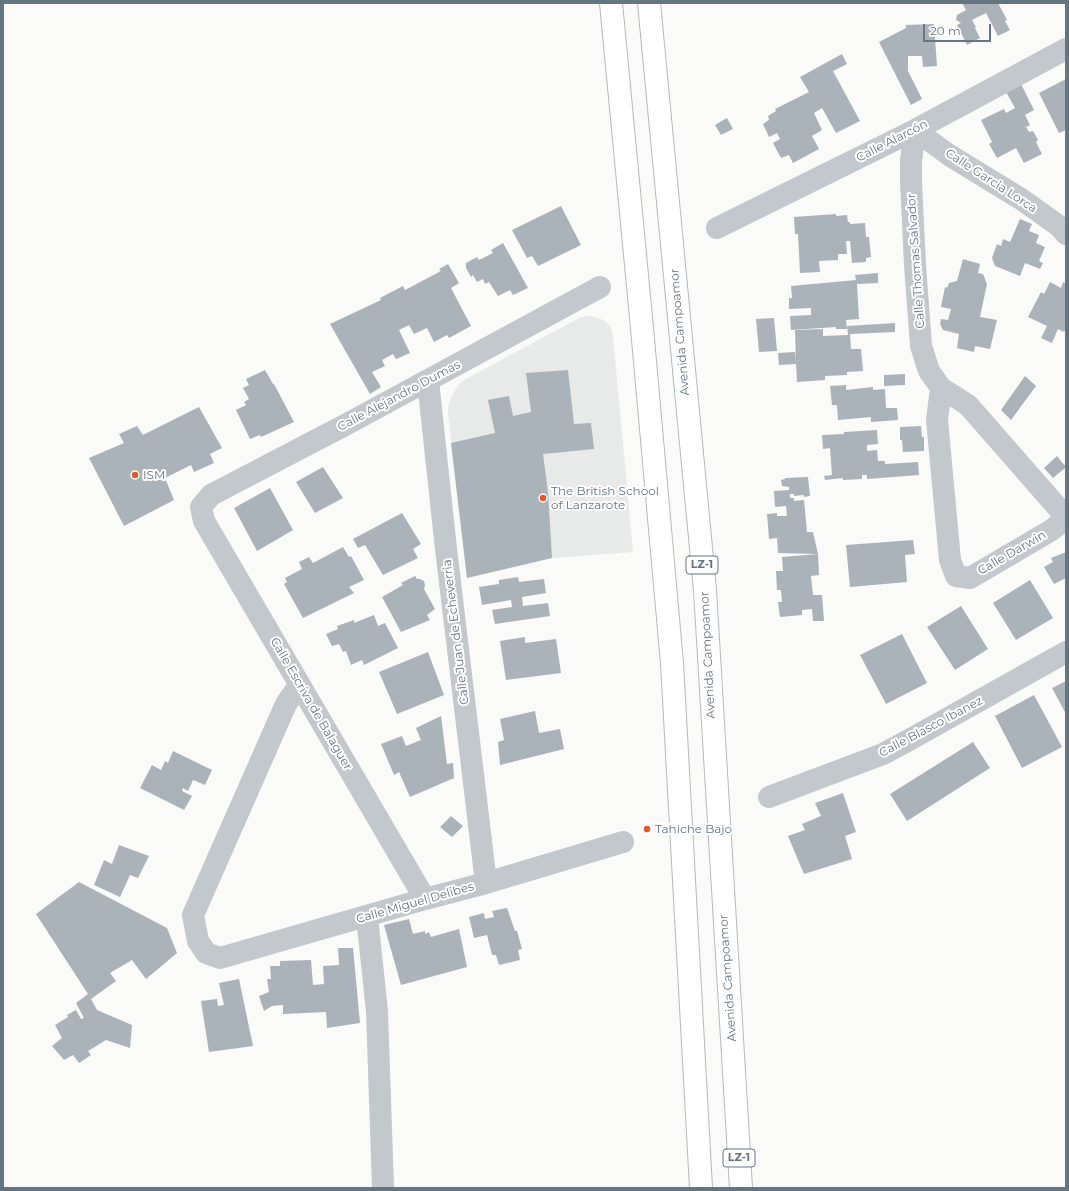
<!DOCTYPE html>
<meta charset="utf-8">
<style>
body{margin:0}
#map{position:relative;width:1069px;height:1191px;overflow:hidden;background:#fafaf8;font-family:Montserrat,sans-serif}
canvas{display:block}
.frame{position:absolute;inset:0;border:4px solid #657683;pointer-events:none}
.scale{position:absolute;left:923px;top:24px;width:68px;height:18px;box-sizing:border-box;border:2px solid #657683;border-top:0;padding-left:5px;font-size:12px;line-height:14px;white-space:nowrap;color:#657683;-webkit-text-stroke:3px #fff;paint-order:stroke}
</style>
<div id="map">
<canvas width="1069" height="1191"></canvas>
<div class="frame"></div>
<div class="scale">20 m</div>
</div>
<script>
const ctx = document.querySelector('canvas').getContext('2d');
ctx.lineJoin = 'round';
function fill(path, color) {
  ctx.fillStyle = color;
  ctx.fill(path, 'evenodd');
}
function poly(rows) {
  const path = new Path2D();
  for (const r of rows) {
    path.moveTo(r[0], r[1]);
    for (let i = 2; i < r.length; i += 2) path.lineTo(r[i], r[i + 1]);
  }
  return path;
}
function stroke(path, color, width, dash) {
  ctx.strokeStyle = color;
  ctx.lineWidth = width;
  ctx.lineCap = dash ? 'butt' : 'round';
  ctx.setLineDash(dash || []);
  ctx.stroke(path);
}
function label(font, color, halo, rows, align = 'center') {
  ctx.font = font + ' Montserrat,sans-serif';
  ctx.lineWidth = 4;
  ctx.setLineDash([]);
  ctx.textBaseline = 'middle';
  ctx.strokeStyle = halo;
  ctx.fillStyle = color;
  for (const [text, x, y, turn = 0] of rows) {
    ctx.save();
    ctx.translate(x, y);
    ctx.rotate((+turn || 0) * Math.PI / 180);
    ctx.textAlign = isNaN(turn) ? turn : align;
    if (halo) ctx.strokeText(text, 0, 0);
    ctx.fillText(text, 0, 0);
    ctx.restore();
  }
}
fill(poly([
 [588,316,596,317,603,320,609,325,612,330,613,337,633,552,552,558,467,578,448,414,448,409,450,400,458,385,464,380,581,317]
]), '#e8e9e9');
fill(poly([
 [962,3,998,3,1007,20,1005,21,1010,30,998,36,986,13,972,20,976,27,975,28,980,38,967,45,957,25,961,23,956,20,957,15,966,10],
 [934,24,937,66,923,67,922,56,908,56,908,71,922,99,911,105,879,42,906,28,906,25],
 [842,54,847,64,833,71,860,121,836,133,822,108,814,113,822,130,812,136,819,149,793,163,789,155,781,158,773,143,780,139,777,133,769,137,763,124,769,120,768,116,776,111,775,109,809,92,800,77],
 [1066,79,1066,130,1059,133,1039,93],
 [1021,84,1034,110,1025,115,1030,125,1026,127,1029,132,1033,131,1038,140,1036,142,1042,154,1024,163,1016,148,997,158,989,144,992,142,981,120,1004,109,1006,113,1015,108,1006,92],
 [727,118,733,129,721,135,715,125],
 [561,206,581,245,538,266,532,256,527,258,512,230],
 [836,214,836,216,847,215,848,222,850,222,850,224,865,223,866,237,869,237,871,257,866,258,866,262,852,263,850,241,846,241,847,254,838,254,838,260,819,261,820,272,800,273,798,234,795,234,794,217],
 [1020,219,1032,224,1029,231,1039,235,1036,243,1045,247,1039,261,1043,263,1040,269,1025,263,1020,276,995,266,992,258,997,244,1001,246,1003,239,1010,242],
 [503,243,528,288,513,295,510,290,498,296,489,282,485,284,483,279,477,282,473,275,471,277,466,268,466,263,477,257,479,260,493,253,491,250],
 [963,259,980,264,978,273,983,274,987,284,980,317,997,320,990,349,975,346,974,352,957,348,959,334,943,330,940,324,941,319,948,320,951,309,941,307,945,287,947,288,949,283,957,281],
 [448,264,459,283,451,288,471,326,449,338,447,335,434,342,427,328,414,334,409,325,399,330,410,353,396,359,393,354,382,360,385,366,372,372,381,387,370,394,330,324,381,300,380,298,403,286,405,290,441,271,439,269],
 [878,273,878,283,857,284,859,319,846,320,847,329,836,329,836,327,791,330,790,316,811,315,811,308,789,309,789,298,792,298,791,286,856,280,855,275],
 [1050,282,1061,288,1063,282,1066,284,1066,328,1064,332,1058,329,1052,343,1041,338,1047,326,1028,317,1041,292,1044,294],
 [774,318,777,351,759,352,756,319],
 [895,323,895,332,850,334,851,349,861,349,863,371,847,372,847,375,825,376,825,380,797,382,796,364,779,365,778,353,795,352,796,362,795,330,823,329,823,336,848,335,847,326],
 [265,370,273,384,274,384,294,422,261,437,260,435,250,439,236,410,246,405,244,402,249,399,243,388,249,385,246,379],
 [568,370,574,424,591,423,594,449,543,454,548,492,552,558,467,578,451,443,495,433,488,400,509,396,513,416,531,412,526,373],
 [905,374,905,385,884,386,884,375],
 [1025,376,1036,386,1011,420,1001,410],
 [846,385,846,390,873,387,873,390,885,389,886,408,897,408,898,420,871,422,871,417,838,420,837,405,832,405,830,386],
 [199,407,222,448,210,454,214,463,194,472,191,465,165,478,174,500,124,526,89,458,124,443,119,434,137,426,143,435],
 [921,426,922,437,924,437,924,451,903,452,902,440,900,440,900,427],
 [877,430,878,444,867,445,867,451,877,450,878,461,885,461,885,464,918,462,919,475,867,479,867,475,862,475,862,479,843,480,843,478,825,480,824,476,832,475,830,448,823,449,822,435,844,434,844,432],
 [1057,456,1066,467,1053,478,1044,468],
 [323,467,343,498,315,513,296,482],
 [808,477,810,496,804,497,804,495,794,496,794,494,790,494,790,498,794,498,794,501,804,500,807,532,813,532,818,554,778,553,777,538,769,539,767,514,777,513,777,516,787,516,786,506,775,507,774,491,789,490,789,487,782,486,781,480,785,479,785,478],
 [270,488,293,530,257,551,234,508],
 [402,513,421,544,413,549,418,558,383,575,365,545,358,548,353,539],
 [913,540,915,554,905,555,907,582,850,587,846,545],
 [343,547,349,557,351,556,364,580,349,587,354,593,303,618,284,584,287,582,285,578,302,569,299,562,309,557,313,563],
 [1066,552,1066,578,1054,584,1044,567,1053,562,1051,558],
 [818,554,819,575,811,576,813,595,822,595,824,621,813,621,812,609,802,610,802,615,780,617,778,602,782,602,781,590,777,590,776,571,783,571,782,557],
 [415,576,417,579,420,579,424,581,425,585,424,589,435,609,427,615,430,620,401,632,382,597,403,585,401,583],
 [518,577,519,582,544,579,546,593,522,597,523,606,548,603,550,616,495,624,492,610,512,607,511,600,482,605,479,587,499,584,499,580],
 [1030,580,1053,618,1016,640,993,603],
 [961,606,988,649,955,670,927,627],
 [374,615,378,626,385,623,398,648,364,665,362,660,351,665,346,651,343,652,339,644,332,646,326,634,338,629,337,626,354,620,354,623],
 [902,634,927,683,886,704,860,655],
 [525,637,525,643,556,639,561,673,506,680,500,641],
 [428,652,444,695,397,714,379,672],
 [1066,681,1066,714,1052,688],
 [1034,695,1062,747,1022,768,995,716],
 [535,711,539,733,560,729,564,749,500,765,498,742,504,740,500,719],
 [441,716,447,764,453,763,454,778,410,797,399,772,394,775,381,744,402,736,406,746,421,740,416,728],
 [973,742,990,768,907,821,890,794],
 [173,751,212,770,205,785,193,780,188,791,183,788,182,791,192,796,184,810,140,788,152,765,161,770,165,761,168,763],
 [843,793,856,832,845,836,852,859,804,874,788,836,805,830,802,824,821,816,815,803],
 [451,816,463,826,452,837,440,827],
 [119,845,149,856,138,878,130,875,120,897,94,885,104,860,112,864],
 [79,882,167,928,177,953,146,979,132,960,110,973,116,981,91,999,97,1010,132,1025,130,1048,106,1040,88,1051,91,1055,79,1063,73,1055,64,1060,52,1046,62,1038,55,1025,68,1017,67,1015,76,1010,81,1019,84,1018,76,1003,88,994,36,914],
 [507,908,515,931,517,931,522,949,518,950,520,960,499,965,496,955,492,955,487,935,474,938,469,917,484,913,485,919,494,917,492,911],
 [409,919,413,934,425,931,425,934,429,932,431,937,459,929,467,967,401,985,384,925],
 [338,948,353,948,360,1023,327,1028,326,1012,283,1014,283,1005,272,1006,264,1011,259,996,269,992,267,979,271,979,270,966,280,966,280,961,311,960,313,985,324,984,323,966,339,965],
 [239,979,253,1046,209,1052,201,1001,217,999,218,1006,224,1005,219,983]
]), '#aab3b9');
const highway = poly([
 [611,3,642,328,672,663,701,1188],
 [649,3,705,590,741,1188]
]);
stroke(highway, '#b4b9bd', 24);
stroke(poly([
 [915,130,911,161,911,181,915,265,921,346,929,371,941,388,937,420,950,560,956,576,970,578,1050,531,1066,519],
 [915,130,949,155,1021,199,1059,226,1066,234],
 [717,228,915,130,1066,49],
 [428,381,446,549,486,883],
 [941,388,968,405,1066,517],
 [299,685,286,704,193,915,198,941,206,953,220,958,425,899,486,883,623,842],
 [769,797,883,754,909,740,1066,652],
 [425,899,204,521,201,507,211,495,347,424,600,287],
 [367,917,377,1011,383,1188]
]), '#c3c8cc', 22);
stroke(highway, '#fff', 22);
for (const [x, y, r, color] of [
 [135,475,4,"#e4572e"],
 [543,498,4,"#e4572e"],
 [647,829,4,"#e4572e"]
]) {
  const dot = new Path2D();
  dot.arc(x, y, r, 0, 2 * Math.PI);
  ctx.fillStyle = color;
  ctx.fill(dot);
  stroke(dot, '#fff', 1.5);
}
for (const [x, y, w] of [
 [702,565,32],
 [739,1158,32]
]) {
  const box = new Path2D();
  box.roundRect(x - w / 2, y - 9, w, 18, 3);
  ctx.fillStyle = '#fff';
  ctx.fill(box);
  stroke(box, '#657683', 1);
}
label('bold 11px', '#657683', null, [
 ["LZ-1",702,565],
 ["LZ-1",739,1158]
]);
label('12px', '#657683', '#fff', [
 ["Calle Alarcón",892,141,-27],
 ["Calle Garcia Lorca",991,181,33],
 ["Calle Thomas Salvador",916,261,-94],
 ["Avenida Campoamor",680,332,-95],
 ["Calle Alejandro Dumas",399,396,-28],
 ["Calle Darwin",1012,553,-30],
 ["Calle Juan de Echeverria",456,632,-97],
 ["Avenida Campoamor",708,655,-93],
 ["Calle Escriva de Balaguer",311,704,60],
 ["Calle Blasco Ibanez",931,727,-28],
 ["Calle Miguel Delibes",415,903,-16],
 ["Avenida Campoamor",728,978,-94]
]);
label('12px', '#657683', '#fff', [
 ["ISM",143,475],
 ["The British School",551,491],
 ["of Lanzarote",551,505],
 ["Tahiche Bajo",655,829]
], 'left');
</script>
